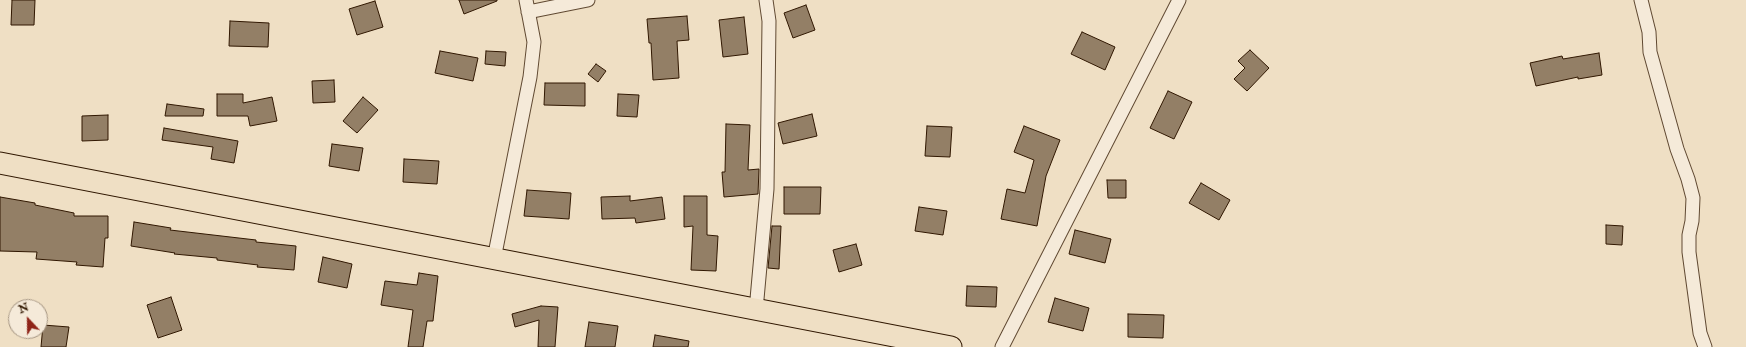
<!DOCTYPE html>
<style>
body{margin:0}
#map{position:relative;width:1746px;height:347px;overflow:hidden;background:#efdfc4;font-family:"IM FELL Double Pica",serif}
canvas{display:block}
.north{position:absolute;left:8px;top:299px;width:40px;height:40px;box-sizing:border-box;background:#f5ead9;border:1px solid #a69683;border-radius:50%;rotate:338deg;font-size:11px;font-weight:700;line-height:16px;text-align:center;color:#301701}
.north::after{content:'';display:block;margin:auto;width:14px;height:18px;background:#8f2418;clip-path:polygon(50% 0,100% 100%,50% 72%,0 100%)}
</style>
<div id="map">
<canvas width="1746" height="347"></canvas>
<div class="north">N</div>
</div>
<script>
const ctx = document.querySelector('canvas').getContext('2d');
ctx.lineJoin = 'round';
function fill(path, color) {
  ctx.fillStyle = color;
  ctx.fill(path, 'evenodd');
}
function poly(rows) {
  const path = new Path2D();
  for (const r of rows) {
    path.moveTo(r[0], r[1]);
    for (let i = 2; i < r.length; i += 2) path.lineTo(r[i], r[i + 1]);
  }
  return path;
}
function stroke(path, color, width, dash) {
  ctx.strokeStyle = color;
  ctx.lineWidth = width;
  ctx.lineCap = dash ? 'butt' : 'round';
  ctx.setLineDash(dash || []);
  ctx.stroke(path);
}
const building = poly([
 [12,0,35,0,34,25,11,25,12,0],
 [459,0,497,0,497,1,464,14,459,0],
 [375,1,383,27,357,35,349,9,375,1],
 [806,5,815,30,793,38,784,13,806,5],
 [687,16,689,40,677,41,679,78,653,80,651,43,649,43,647,19,687,16],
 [744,17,748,54,723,57,719,20,744,17],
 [230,21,269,23,268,47,229,46,230,21],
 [1082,32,1115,47,1105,70,1071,54,1082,32],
 [1250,50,1269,68,1247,91,1234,79,1245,68,1238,61,1250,50],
 [440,51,478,58,473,81,435,73,440,51],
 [486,51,506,52,505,66,485,64,486,51],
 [1599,53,1602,75,1578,79,1578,77,1536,86,1530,63,1562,56,1563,59,1599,53],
 [596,64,606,71,598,82,588,74,596,64],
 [334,80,335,102,313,103,312,81,334,80],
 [545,83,585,83,585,106,544,105,545,83],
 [1168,91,1192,102,1174,139,1150,128,1168,91],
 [217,94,243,94,243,103,272,97,277,121,250,126,248,116,217,116,217,94],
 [618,94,639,95,637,117,617,116,618,94],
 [363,97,378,110,357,133,343,121,363,97],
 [167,104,204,109,203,116,165,116,167,104],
 [812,114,817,136,783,144,778,123,812,114],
 [108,115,108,140,82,141,82,116,108,115],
 [726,124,750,125,748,170,759,169,758,194,724,197,722,172,725,172,726,124],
 [927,126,952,127,950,157,925,156,927,126],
 [1024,126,1060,140,1046,176,1037,226,1001,219,1007,189,1025,193,1034,160,1014,152,1024,126],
 [164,128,238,141,234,163,211,159,213,147,162,140,164,128],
 [332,144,363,148,359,171,329,166,332,144],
 [404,159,439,161,437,184,403,182,404,159],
 [1107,180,1126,180,1126,198,1108,198,1107,180],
 [1201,183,1230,200,1219,220,1189,203,1201,183],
 [784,187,821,187,820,214,784,214,784,187],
 [527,190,571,193,569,219,524,216,527,190],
 [630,196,630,201,662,197,665,219,636,223,635,218,602,219,601,197,630,196],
 [684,196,707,196,707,235,718,236,716,271,691,270,693,226,684,227,684,196],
 [0,197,35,203,35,205,74,213,74,216,108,216,108,238,105,238,103,267,76,265,77,262,36,259,37,252,0,251,0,197],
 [919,207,947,211,943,235,915,231,919,207],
 [134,222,171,228,170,230,256,240,256,242,296,246,294,270,257,267,258,265,217,260,217,258,174,254,175,253,131,246,134,222],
 [1606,225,1623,226,1622,245,1606,244,1606,225],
 [772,226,781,226,779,269,768,268,772,226],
 [1075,230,1111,239,1105,263,1069,254,1075,230],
 [856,244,862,265,839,272,833,250,856,244],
 [323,257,352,264,347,288,318,282,323,257],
 [419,273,438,276,433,321,427,321,423,347,408,347,413,310,381,305,385,281,417,285,419,273],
 [967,286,997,287,996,307,966,306,967,286],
 [171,297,182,330,158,338,147,305,171,297],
 [1055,298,1089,308,1083,331,1048,322,1055,298],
 [541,306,558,307,555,347,538,347,539,320,515,327,512,314,541,306],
 [1128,314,1164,315,1163,338,1128,337,1128,314],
 [589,322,618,326,615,347,585,347,589,322],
 [43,325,69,327,66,347,41,347,43,325],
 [655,335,689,341,688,347,653,347,655,335]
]);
fill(building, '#937f66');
stroke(building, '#301701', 1);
const street = poly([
 [1641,0,1649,32,1650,52,1677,149,1688,179,1693,198,1692,221,1689,235,1689,252,1700,333,1705,347],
 [528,12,588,0],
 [494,259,530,77,534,42,526,0],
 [756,310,767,189,769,21,766,0],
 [1002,347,1179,0]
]);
const primary = poly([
 [0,163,951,347]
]);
stroke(street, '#604932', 15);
stroke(primary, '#301701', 23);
stroke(street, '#f5ead9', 13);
stroke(primary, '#efdfc4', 21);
</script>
